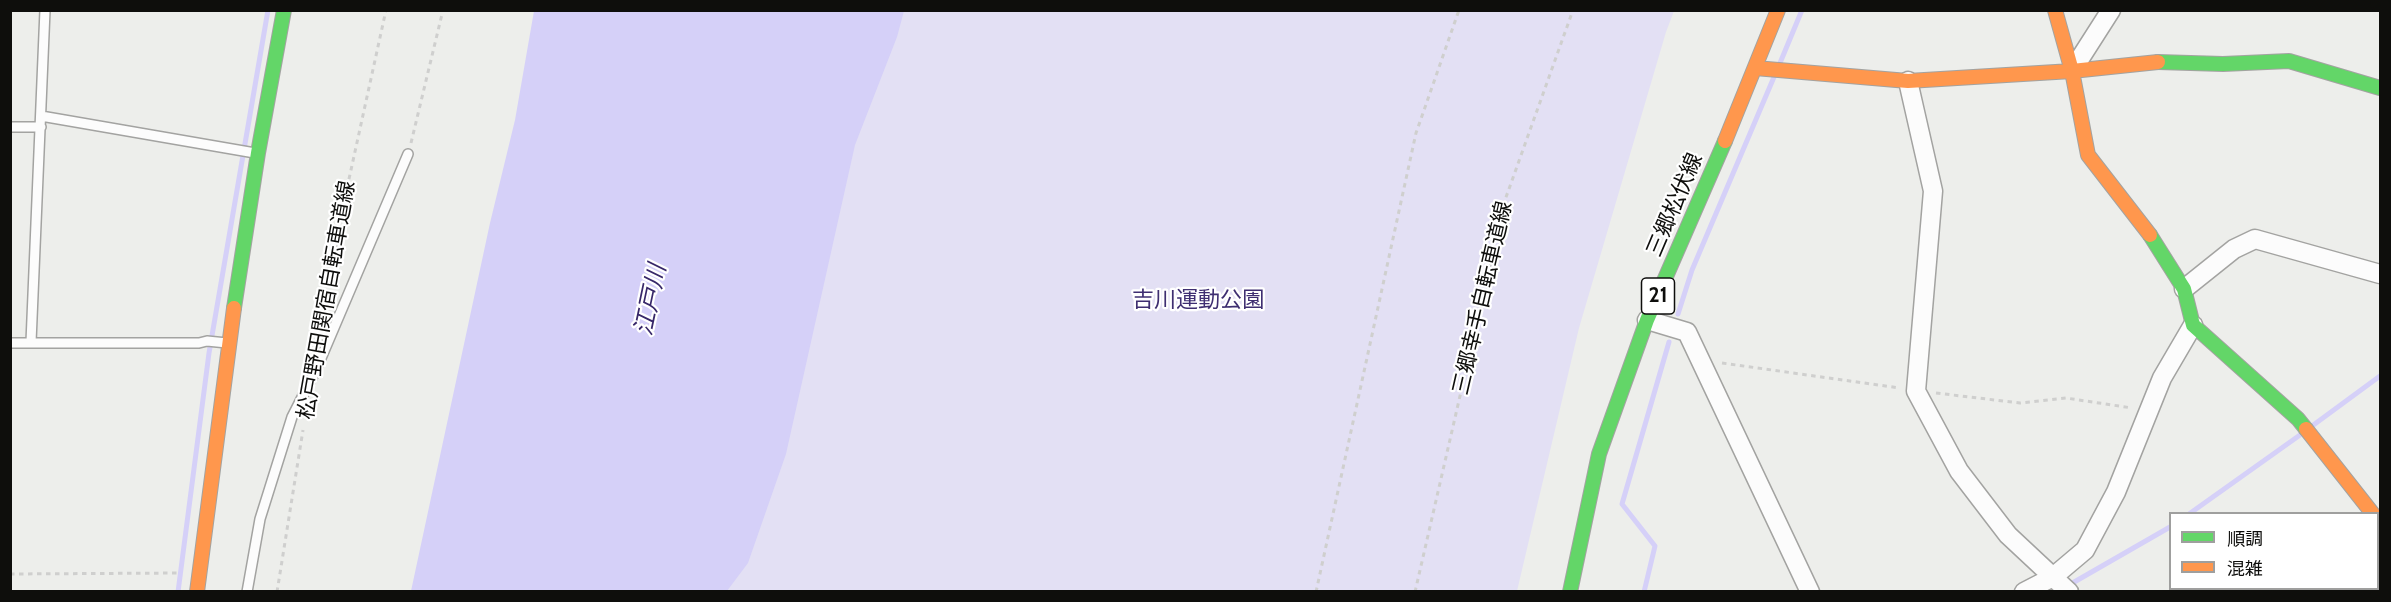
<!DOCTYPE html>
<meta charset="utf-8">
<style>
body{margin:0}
#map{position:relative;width:2391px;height:602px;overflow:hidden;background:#edeeeb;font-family:Cabin,"Noto Sans JP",sans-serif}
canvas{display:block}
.frame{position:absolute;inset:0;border:12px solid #0e0e0c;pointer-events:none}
.legend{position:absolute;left:2169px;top:512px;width:210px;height:78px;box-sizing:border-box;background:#fff;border:2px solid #9f9f9e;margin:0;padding:8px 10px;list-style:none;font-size:18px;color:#0e0e0c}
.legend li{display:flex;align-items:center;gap:12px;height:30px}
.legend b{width:30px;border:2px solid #9f9f9e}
</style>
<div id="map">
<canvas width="2391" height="602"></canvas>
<div class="frame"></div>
<ul class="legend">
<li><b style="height:8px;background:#63d668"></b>順調</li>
<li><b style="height:8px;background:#ff974d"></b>混雑</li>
</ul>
</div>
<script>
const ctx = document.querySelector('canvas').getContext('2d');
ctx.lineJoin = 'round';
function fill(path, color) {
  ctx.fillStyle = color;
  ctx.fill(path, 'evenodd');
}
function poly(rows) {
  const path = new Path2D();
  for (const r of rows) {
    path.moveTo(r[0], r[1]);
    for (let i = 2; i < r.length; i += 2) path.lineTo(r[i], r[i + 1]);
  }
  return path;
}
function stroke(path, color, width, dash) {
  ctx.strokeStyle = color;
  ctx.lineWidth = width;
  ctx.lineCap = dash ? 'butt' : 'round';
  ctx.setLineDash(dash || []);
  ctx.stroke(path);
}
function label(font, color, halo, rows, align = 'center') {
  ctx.font = font + ' Cabin,"Noto Sans JP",sans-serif';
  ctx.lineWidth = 4.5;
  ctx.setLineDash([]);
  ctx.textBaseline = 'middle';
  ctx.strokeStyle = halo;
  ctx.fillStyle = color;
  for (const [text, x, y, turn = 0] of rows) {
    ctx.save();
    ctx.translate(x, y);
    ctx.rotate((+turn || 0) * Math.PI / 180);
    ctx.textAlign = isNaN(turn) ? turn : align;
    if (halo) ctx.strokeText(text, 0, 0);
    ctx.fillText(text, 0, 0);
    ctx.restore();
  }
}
fill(poly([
 [894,11,1674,11,1666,32,1579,328,1517,591,722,592]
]), '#e3e0f4');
fill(poly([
 [534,11,904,11,897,37,855,145,786,454,748,563,727,591,411,591,490,223,515,120]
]), '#d5d0f8');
stroke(poly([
 [1780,63,1802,10],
 [1678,314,1692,270,1774,77],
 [2312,426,2380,376],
 [2189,514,2300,435],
 [2069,585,2170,527],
 [178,592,209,353,268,10],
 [1644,592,1655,546,1622,504,1669,342]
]), '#d5d0f8', 5);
const lane = poly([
 [41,116,255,153],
 [10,127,41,127],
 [31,342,45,10],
 [10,343,199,343,207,341,227,343],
 [247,592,260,519,292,417,316,370,408,154]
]);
const street = poly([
 [2072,71,2111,10],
 [1908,81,1933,191,1916,391,1959,471,2008,535,2069,592],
 [2184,289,2234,249,2255,239,2380,274],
 [1647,320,1687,332,1810,592],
 [2378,566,2380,562],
 [2024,592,2053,577,2085,550,2116,492,2162,378,2193,325],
 [2357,592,2360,588]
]);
const fast = poly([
 [2158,62,2223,64,2289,61,2380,88],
 [2150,235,2184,289,2193,325,2298,419,2306,429],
 [234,308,258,153,284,10],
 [1570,592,1599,454,1647,320,1725,141]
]);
const slow = poly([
 [2055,10,2072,71,2088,155,2150,235],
 [1755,68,1908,81,2072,71,2158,62],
 [1725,141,1778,10],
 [2306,429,2373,514],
 [197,592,234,308]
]);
stroke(lane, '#a3a3a1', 12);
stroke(street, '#a3a3a1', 21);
stroke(fast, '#a3a3a1', 16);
stroke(slow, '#a3a3a1', 16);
stroke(poly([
 [411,143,443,10],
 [325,312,342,211,386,10],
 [1722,363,1900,388],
 [1936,393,2020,403,2066,398,2132,408],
 [10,574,180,573],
 [277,592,303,430],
 [1316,592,1416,133,1459,10],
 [1415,592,1505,200,1573,10]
]), '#cfcfce', 3, [4.5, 4.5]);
stroke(lane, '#fcfcfc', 9);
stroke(street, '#fcfcfc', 18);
stroke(fast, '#63d668', 14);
stroke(slow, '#ff974d', 14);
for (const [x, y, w] of [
 [1658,296,33]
]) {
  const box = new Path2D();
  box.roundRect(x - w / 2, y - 18, w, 36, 4.5);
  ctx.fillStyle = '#fff';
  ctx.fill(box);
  stroke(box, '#0e0e0c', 1.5);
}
label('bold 21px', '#0e0e0c', null, [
 ["21",1658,296]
]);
label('22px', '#0e0e0c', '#fff', [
 ["三郷松伏線",1675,205,-67],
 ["三郷幸手自転車道線",1483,298,-77],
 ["松戸野田関宿自転車道線",327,300,-80]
]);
label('22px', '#3e2e71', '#fff', [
 ["吉川運動公園",1198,301]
]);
label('italic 24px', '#372769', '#fff', [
 ["江戸川",651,300,-78]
]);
</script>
